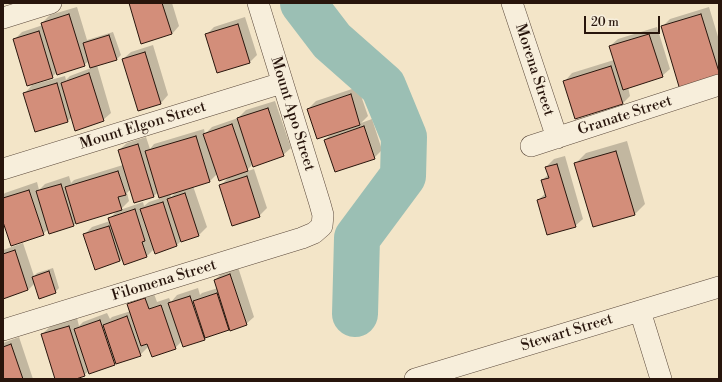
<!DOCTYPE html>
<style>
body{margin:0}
#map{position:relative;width:722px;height:382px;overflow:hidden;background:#f3e5c8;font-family:"Libre Bodoni",serif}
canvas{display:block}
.frame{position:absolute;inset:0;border:4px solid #28150c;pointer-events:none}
.scale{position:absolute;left:584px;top:16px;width:76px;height:18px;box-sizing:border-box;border:2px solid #28150c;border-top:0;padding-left:5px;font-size:12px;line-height:14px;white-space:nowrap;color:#28150c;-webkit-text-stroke:3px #f7eedb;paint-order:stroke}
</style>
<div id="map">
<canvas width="722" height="382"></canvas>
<div class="frame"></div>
<div class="scale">20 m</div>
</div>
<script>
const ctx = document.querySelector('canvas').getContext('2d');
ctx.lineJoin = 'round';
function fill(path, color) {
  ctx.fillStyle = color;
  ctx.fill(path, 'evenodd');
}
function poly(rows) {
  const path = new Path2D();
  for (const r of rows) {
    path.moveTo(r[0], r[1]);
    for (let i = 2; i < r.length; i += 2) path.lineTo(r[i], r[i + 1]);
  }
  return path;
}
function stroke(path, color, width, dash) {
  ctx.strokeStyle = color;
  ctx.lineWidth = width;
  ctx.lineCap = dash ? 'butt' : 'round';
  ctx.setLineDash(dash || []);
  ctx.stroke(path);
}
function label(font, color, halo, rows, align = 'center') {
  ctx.font = font + ' "Libre Bodoni",serif';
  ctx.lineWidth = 3;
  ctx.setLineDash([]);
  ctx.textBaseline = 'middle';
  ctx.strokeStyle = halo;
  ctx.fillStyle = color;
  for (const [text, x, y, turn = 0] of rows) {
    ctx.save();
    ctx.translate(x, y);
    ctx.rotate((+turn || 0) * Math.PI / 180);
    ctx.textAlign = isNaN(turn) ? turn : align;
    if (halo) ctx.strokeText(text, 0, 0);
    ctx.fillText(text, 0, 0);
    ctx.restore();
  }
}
fill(poly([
 [130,3,172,3,179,26,172,34],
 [77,7,87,40,113,32,121,55,117,59,97,65,111,113,103,120,72,117,68,121,25,93,32,85,65,76,66,80,70,76,91,68,89,61,84,65,57,72,52,77,14,40,22,32,43,25,42,23,50,15],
 [709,7,719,40,719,77,662,27,670,19],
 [245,17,257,55,249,63,207,34,214,27],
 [657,27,670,69,662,76,628,87,630,96,623,103,565,81,572,73,614,60,610,46,618,39],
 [153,45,168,95,161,103,123,59,131,52],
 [358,87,368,116,361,123,372,119,382,150,374,158,325,140,332,133,308,109,316,101],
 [275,101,291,148,283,155,253,164,245,172,254,169,267,208,259,216,220,186,230,176,218,173,210,181,193,186,207,227,199,235,181,241,177,245,155,253,154,249,147,256,123,258,120,261,85,234,92,227,110,221,109,219,118,210,77,222,74,225,50,233,48,229,43,234,3,218,3,195,5,193,37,182,39,190,45,184,69,176,71,183,74,180,123,165,119,150,127,143,146,137,150,149,154,144,204,129,205,134,212,127,238,118,246,110],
 [131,189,135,202,154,196,159,191,161,198,149,202,144,206,143,202,120,210,129,201,127,193],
 [176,192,171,197,170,193],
 [627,141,645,204,635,214,594,226,575,164,586,153],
 [565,156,583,219,575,226,538,200,546,193,542,180,549,174,546,167,554,159],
 [23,243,34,276,37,273,53,268,59,288,55,292,35,283,28,290,3,298,3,250],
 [238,267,254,317,246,324,230,327,207,336,204,339,182,341,175,348,149,346,140,355,116,362,114,364,89,371,84,375,72,379,56,379,42,334,50,327,77,318,79,326,83,322,107,313,110,319,112,317,131,311,128,305,136,297,153,291,157,302,169,298,171,302,177,295,198,288,200,295,202,293,218,288,215,280,223,272],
 [19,337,33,379,3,379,3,343]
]), '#0003');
stroke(poly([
 [303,3,332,41,383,86,404,137,403,176,357,238,355,314]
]), '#9bbfb4', 46);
const building = poly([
 [129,3,162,3,172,34,141,44,129,3],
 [69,14,85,66,57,75,41,23,69,14],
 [701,14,719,72,719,78,680,90,661,26,701,14],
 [238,24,250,63,217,73,205,34,238,24],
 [39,31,53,78,27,86,13,39,39,31],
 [649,34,663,77,623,90,609,46,649,34],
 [109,35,117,60,90,68,83,43,109,35],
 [145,52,161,104,138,111,122,59,145,52],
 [611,66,623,104,575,119,563,81,611,66],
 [89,73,104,121,75,131,61,83,89,73],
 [57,83,68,122,35,132,23,93,57,83],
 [351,94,360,125,317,139,307,109,351,94],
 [268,108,284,156,253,167,237,118,268,108],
 [232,124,248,171,219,181,203,134,232,124],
 [364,126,375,159,335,172,324,140,364,126],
 [196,136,210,182,159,198,145,151,196,136],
 [138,144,154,197,134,203,118,150,138,144],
 [616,151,635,215,593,227,574,163,616,151],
 [557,164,576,227,547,235,537,200,546,197,541,180,549,178,545,167,557,164],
 [118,171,126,195,118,197,122,210,76,224,65,187,118,171],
 [247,176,260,217,232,226,219,185,247,176],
 [61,184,74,226,49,234,36,191,61,184],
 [29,190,44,235,11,246,3,222,3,198,29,190],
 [185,193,199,236,181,242,167,199,185,193],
 [163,202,177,246,155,254,140,209,163,202],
 [135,209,145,241,142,242,147,257,124,265,108,218,135,209],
 [109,226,120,261,95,270,83,234,109,226],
 [15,250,28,290,3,299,3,254,15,250],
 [49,271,56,293,39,299,32,277,49,271],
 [230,274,247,325,230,331,214,280,230,274],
 [217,293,229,330,205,338,193,301,217,293],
 [190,296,205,340,183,347,168,303,190,296],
 [145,298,149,309,161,305,176,349,152,357,147,344,141,346,127,304,145,298],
 [127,316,141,356,116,364,103,325,127,316],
 [100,320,115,365,89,374,74,329,100,320],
 [69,326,85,376,76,379,55,379,41,334,69,326],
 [11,344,23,379,3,379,3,347,11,344]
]);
fill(building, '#d38e7a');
stroke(building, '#28150c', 1);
const minor = poly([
 [512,3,557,138],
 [3,18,51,3],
 [531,146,719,85],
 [3,169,282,83],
 [640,311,661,379],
 [3,330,302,238,314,233,322,226,323,215,320,204,258,3],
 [415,379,719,287]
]);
stroke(minor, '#5b493b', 22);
stroke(minor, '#f7eedb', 21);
label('15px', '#28150c', '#f7eedb', [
 ["Morena Street",534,70,72],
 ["Mount Apo Street",292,114,73],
 ["Granate Street",625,116,-18],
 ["Mount Elgon Street",143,126,-17],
 ["Filomena Street",164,281,-17],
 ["Stewart Street",567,333,-17]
]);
</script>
